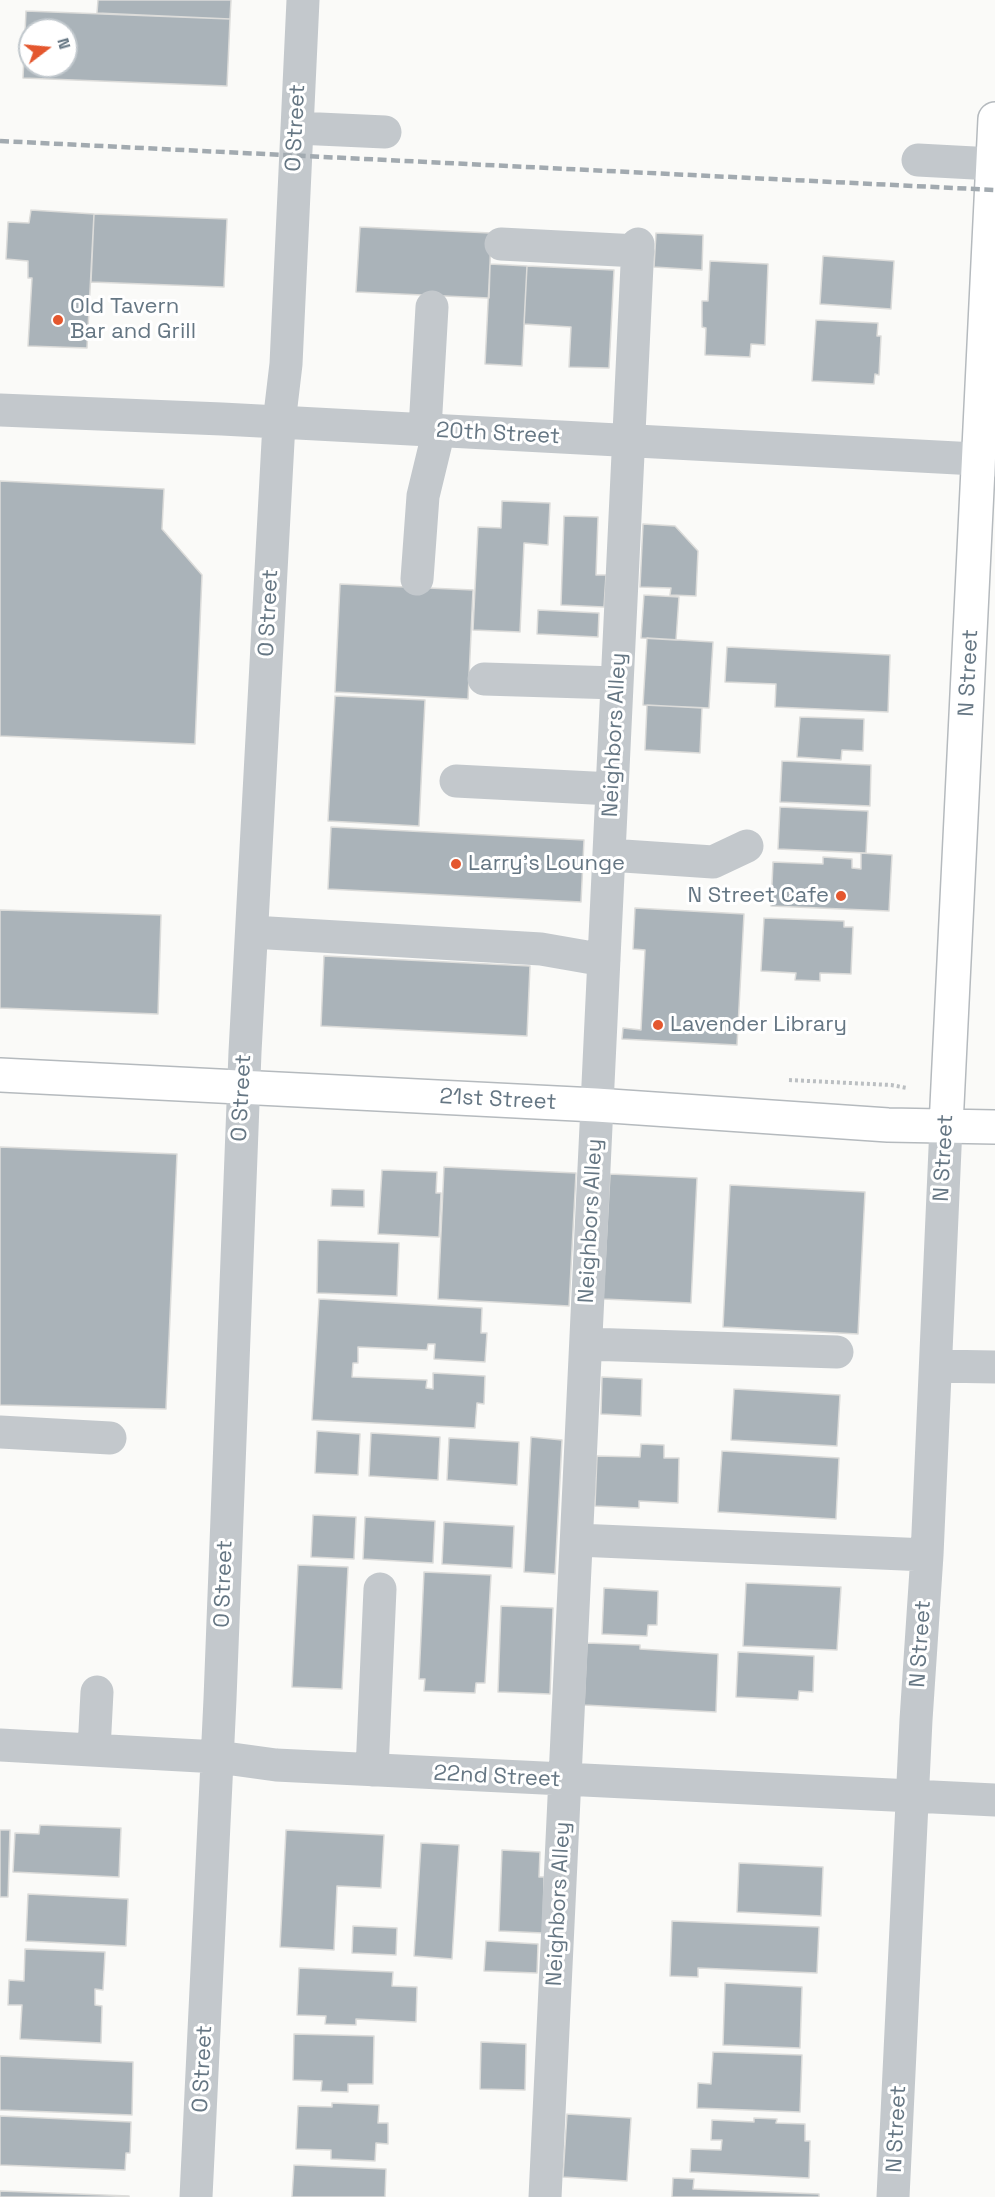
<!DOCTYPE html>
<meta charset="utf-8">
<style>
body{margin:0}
#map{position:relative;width:995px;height:2197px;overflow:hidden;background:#fafaf8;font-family:"Space Grotesk",sans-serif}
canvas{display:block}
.north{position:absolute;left:18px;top:18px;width:60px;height:60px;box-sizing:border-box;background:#fff;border:2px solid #c1c8cd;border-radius:50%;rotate:74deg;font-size:16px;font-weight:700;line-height:24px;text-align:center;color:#657683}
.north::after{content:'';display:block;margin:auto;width:21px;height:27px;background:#e4572e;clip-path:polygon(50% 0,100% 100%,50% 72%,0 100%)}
</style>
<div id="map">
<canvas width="995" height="2197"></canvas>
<div class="north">N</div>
</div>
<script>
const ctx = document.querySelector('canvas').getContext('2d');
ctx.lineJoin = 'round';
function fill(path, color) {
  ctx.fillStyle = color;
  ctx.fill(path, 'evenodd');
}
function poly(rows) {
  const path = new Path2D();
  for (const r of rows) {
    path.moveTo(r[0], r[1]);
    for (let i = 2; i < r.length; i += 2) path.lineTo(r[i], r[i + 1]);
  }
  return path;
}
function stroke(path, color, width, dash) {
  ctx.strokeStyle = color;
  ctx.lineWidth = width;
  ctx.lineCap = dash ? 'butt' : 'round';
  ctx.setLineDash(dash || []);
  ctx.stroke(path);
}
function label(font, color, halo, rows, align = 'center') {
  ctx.font = font + ' "Space Grotesk",sans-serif';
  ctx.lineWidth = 6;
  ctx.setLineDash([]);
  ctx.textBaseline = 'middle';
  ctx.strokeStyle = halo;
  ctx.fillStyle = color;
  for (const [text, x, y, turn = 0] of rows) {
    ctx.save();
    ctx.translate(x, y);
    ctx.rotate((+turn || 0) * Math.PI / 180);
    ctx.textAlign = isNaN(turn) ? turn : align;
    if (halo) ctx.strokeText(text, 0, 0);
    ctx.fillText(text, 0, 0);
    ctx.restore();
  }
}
const building = poly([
 [98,0,231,0,230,19,97,13,98,0],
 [26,11,230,19,227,86,23,78,26,11],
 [30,30,66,30,66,66,30,66,30,30],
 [31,210,94,214,87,348,28,346,32,278,28,278,28,261,6,259,8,222,29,223,31,210],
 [94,214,227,219,224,287,91,282,94,214],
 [360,227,491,233,489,298,356,292,360,227],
 [656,233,703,235,702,270,654,267,656,233],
 [823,256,894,261,891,309,820,304,823,256],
 [710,261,768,264,765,345,751,344,750,357,705,355,706,328,702,327,702,301,708,301,710,261],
 [490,264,527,266,522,366,485,364,490,264],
 [527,266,614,270,609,368,569,367,571,327,524,324,527,266],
 [816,320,878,323,877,336,881,336,879,375,875,374,874,384,812,381,816,320],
 [0,481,164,489,162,529,202,575,195,744,0,736,0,481],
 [502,501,550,503,548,545,524,543,520,632,473,630,478,527,501,528,502,501],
 [564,516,598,517,596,575,606,575,604,607,561,605,564,516],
 [643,524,675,526,698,551,696,596,670,595,671,588,640,587,643,524],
 [340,584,473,590,468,699,335,692,340,584],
 [644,595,679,597,676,640,641,638,644,595],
 [538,610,599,613,598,637,537,634,538,610],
 [647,638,713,642,709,708,643,705,647,638],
 [727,647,890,655,888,712,775,707,776,684,725,682,727,647],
 [335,696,425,700,419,826,328,821,335,696],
 [647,705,702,708,700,753,645,750,647,705],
 [800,717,864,719,863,751,842,750,841,760,797,757,800,717],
 [782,761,871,765,870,806,780,802,782,761],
 [780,807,868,811,866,853,778,849,780,807],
 [331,827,584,840,581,902,328,889,331,827],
 [861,853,892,855,889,911,771,906,773,862,823,864,823,857,852,859,852,868,861,869,861,853],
 [635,908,744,914,737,1045,622,1039,623,1028,641,1030,645,950,633,949,635,908],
 [0,910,161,915,158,1014,0,1008,0,910],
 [764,918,844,921,844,927,853,927,851,974,820,973,820,981,795,980,796,973,761,971,764,918],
 [324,956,530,966,527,1036,321,1026,324,956],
 [0,1147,177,1154,166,1409,0,1405,0,1147],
 [444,1167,576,1173,569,1306,438,1299,444,1167],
 [382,1170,437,1172,436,1193,441,1193,439,1237,378,1234,382,1170],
 [610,1174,697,1178,691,1303,603,1299,610,1174],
 [730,1185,865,1192,858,1334,723,1327,730,1185],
 [332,1189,364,1190,364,1207,331,1206,332,1189],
 [318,1240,399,1243,397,1296,317,1293,318,1240],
 [319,1299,482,1308,481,1333,487,1333,485,1362,434,1359,435,1344,428,1344,427,1350,358,1347,358,1363,353,1363,352,1377,427,1380,426,1388,433,1389,433,1373,485,1376,484,1404,477,1403,475,1428,312,1420,319,1299],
 [602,1377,642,1379,641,1416,601,1414,602,1377],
 [734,1389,840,1395,837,1446,731,1440,734,1389],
 [317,1431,360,1434,358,1475,315,1473,317,1431],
 [371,1433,440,1437,438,1480,369,1476,371,1433],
 [531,1437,562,1440,555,1574,524,1572,531,1437],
 [449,1438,519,1442,517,1485,447,1480,449,1438],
 [641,1444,664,1445,664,1458,679,1458,678,1503,639,1501,639,1508,595,1506,597,1456,640,1457,641,1444],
 [722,1451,839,1458,836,1519,718,1512,722,1451],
 [313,1515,356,1517,354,1559,311,1557,313,1515],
 [365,1517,435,1521,433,1563,363,1559,365,1517],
 [444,1522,514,1526,512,1568,442,1564,444,1522],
 [298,1565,348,1567,342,1689,292,1687,298,1565],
 [424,1572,491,1575,485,1683,476,1683,475,1693,424,1691,425,1679,419,1679,424,1572],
 [746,1583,841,1587,837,1650,743,1646,746,1583],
 [604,1588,658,1591,657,1625,648,1625,647,1636,602,1634,604,1588],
 [501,1606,553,1608,550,1694,498,1692,501,1606],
 [587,1643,640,1645,640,1649,718,1654,716,1712,584,1705,587,1643],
 [738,1652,814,1656,813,1692,799,1691,798,1700,736,1697,738,1652],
 [40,1825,121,1828,119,1877,13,1872,15,1833,39,1834,40,1825],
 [0,1830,10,1830,8,1897,0,1897,0,1830],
 [286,1830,384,1835,381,1888,337,1886,334,1950,280,1947,286,1830],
 [421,1843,459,1845,452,1959,414,1956,421,1843],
 [502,1850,540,1852,539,1877,544,1877,543,1933,499,1931,502,1850],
 [739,1863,823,1867,821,1916,737,1912,739,1863],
 [28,1894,128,1899,126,1946,26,1941,28,1894],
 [672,1921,819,1927,817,1973,698,1968,698,1977,670,1976,672,1921],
 [353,1926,397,1928,396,1955,352,1953,353,1926],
 [486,1941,538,1944,537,1973,484,1971,486,1941],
 [25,1949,105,1952,103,1990,95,1989,95,2005,102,2006,101,2043,20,2039,22,2005,8,2005,9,1980,24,1981,25,1949],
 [299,1968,393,1972,392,1986,417,1987,416,2022,356,2019,356,2025,325,2024,326,2016,297,2015,299,1968],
 [725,1983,802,1987,800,2048,723,2045,725,1983],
 [294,2034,374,2036,373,2084,348,2084,348,2092,321,2091,322,2081,293,2080,294,2034],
 [481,2042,526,2044,525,2090,480,2089,481,2042],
 [713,2052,802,2055,800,2112,697,2108,698,2083,711,2084,713,2052],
 [0,2056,133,2062,132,2115,0,2110,0,2056],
 [332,2103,379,2105,378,2123,388,2123,388,2144,376,2143,375,2161,331,2159,331,2150,296,2149,298,2106,332,2107,332,2103],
 [567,2114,631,2118,627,2181,563,2177,567,2114],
 [0,2116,131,2122,130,2153,126,2153,125,2170,0,2165,0,2116],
 [754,2118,777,2119,776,2123,805,2124,805,2141,810,2141,809,2178,690,2172,691,2149,721,2150,722,2140,711,2140,712,2120,754,2122,754,2118],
 [294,2165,386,2169,385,2197,292,2197,294,2165],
 [673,2178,694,2179,693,2189,819,2194,819,2197,672,2197,673,2178],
 [0,2191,129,2196,129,2197,0,2197,0,2191]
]);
fill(building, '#aab3b9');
stroke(building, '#dcdcda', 1.5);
const major = poly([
 [0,1075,596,1105,888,1125,995,1127],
 [946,1126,995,119]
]);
stroke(major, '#b5babe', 36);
stroke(poly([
 [789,1080,891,1085,907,1088]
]), '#bbbfc2', 4, [3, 3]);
stroke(poly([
 [297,128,385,132],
 [918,160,993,164],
 [501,244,638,251],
 [0,410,222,419,995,460],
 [425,429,432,307],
 [417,579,423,496,439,430],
 [484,679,617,683],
 [456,781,612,789],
 [609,855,713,862,747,846],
 [252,932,541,949,604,960],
 [586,1344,837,1352],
 [936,1366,995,1367],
 [0,1432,110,1438],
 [577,1540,927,1555],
 [0,1745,218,1757,276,1765,995,1800],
 [94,1750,97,1692],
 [372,1770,380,1589],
 [196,2197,220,1699,245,1052,279,423,286,364,303,0],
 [545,2197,638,244],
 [893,2197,916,1720,927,1555,946,1126]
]), '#c3c8cc', 33);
stroke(major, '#fff', 33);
stroke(poly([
 [0,141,995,190]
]), '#a2aab0', 4.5, [9, 4.5]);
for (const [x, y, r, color] of [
 [58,320,6,"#e4572e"],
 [456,864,6,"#e4572e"],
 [841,896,6,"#e4572e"],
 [658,1025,6,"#e4572e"]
]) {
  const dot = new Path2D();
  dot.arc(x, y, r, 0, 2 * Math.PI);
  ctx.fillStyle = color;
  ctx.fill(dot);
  stroke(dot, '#fff', 2);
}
label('22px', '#657683', '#fff', [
 ["O Street",296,128,-87],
 ["20th Street",498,434,3],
 ["O Street",269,613,-87],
 ["N Street",969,673,-87],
 ["Neighbors Alley",615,735,-87],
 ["O Street",242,1098,-87],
 ["21st Street",498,1100,3],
 ["N Street",944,1158,-87],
 ["Neighbors Alley",591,1221,-87],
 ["O Street",224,1584,-88],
 ["N Street",921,1644,-86],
 ["22nd Street",497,1777,3],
 ["Neighbors Alley",559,1904,-87],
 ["O Street",203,2069,-87],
 ["N Street",897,2129,-87]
]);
label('22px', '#657683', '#fff', [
 ["Old Tavern",70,307],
 ["Bar and Grill",70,332],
 ["Larry’s Lounge",468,864],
 ["N Street Cafe",829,896,"right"],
 ["Lavender Library",670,1025]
], 'left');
</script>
